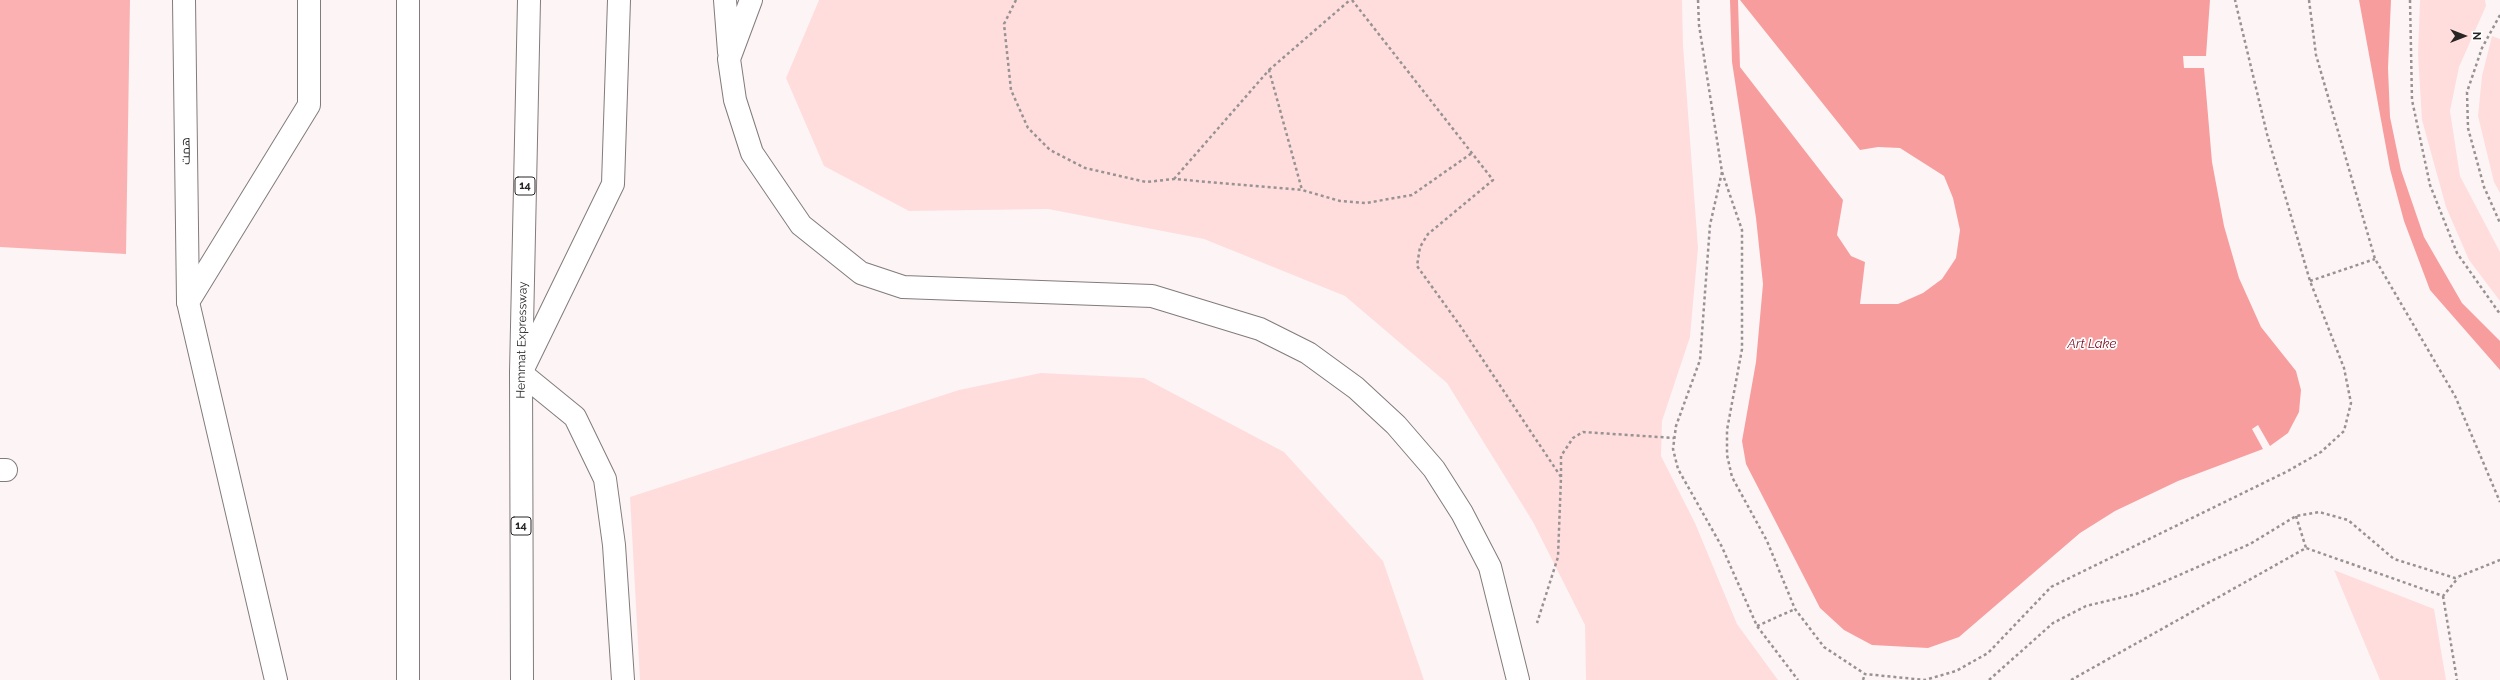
<!DOCTYPE html>
<meta charset="utf-8">
<style>
body{margin:0}
#map{position:relative;width:2500px;height:680px;overflow:hidden;background:#fdf5f5;font-family:Raleway,sans-serif}
canvas{display:block}
.north{position:absolute;left:2444px;top:16px;width:40px;height:40px;-webkit-text-stroke:3px #fff;paint-order:stroke;rotate:90deg;font-size:11px;font-weight:700;line-height:16px;text-align:center;color:#282525}
.north::after{content:'';display:block;margin:auto;width:14px;height:18px;background:#282525;clip-path:polygon(50% 0,100% 100%,50% 72%,0 100%)}
</style>
<div id="map">
<canvas width="2500" height="680"></canvas>
<div class="north">N</div>
</div>
<script>
const ctx = document.querySelector('canvas').getContext('2d');
ctx.lineJoin = 'round';
function fill(path, color) {
  ctx.fillStyle = color;
  ctx.fill(path, 'evenodd');
}
function poly(rows) {
  const path = new Path2D();
  for (const r of rows) {
    path.moveTo(r[0], r[1]);
    for (let i = 2; i < r.length; i += 2) path.lineTo(r[i], r[i + 1]);
  }
  return path;
}
function stroke(path, color, width, dash) {
  ctx.strokeStyle = color;
  ctx.lineWidth = width;
  ctx.lineCap = dash ? 'butt' : 'round';
  ctx.setLineDash(dash || []);
  ctx.stroke(path);
}
function label(font, color, halo, rows, align = 'center') {
  ctx.font = font + ' Raleway,Cairo,sans-serif';
  ctx.lineWidth = 3.5;
  ctx.setLineDash([]);
  ctx.textBaseline = 'middle';
  ctx.strokeStyle = halo;
  ctx.fillStyle = color;
  for (const [text, x, y, turn = 0] of rows) {
    ctx.save();
    ctx.translate(x, y);
    ctx.rotate((+turn || 0) * Math.PI / 180);
    ctx.textAlign = isNaN(turn) ? turn : align;
    if (halo) ctx.strokeText(text, 0, 0);
    ctx.fillText(text, 0, 0);
    ctx.restore();
  }
}
fill(poly([
 [819,0,1682,0,1683,45,1698,248,1690,337,1662,421,1661,456,1695,523,1737,624,1778,680,1586,680,1585,625,1533,522,1447,383,1345,296,1204,239,1048,209,909,211,824,166,786,78],
 [2420,0,2485,0,2486,6,2459,67,2450,111,2460,176,2500,252,2500,301,2469,260,2446,207,2422,120,2418,55],
 [2492,36,2500,39,2500,193,2494,182,2478,116,2482,76],
 [1041,373,1144,378,1284,452,1383,561,1424,680,640,680,630,497,959,390],
 [2334,570,2434,609,2446,680,2380,680]
]), '#fdd');
fill(poly([
 [0,0,130,0,126,254,0,247]
]), '#fbb1b1');
fill(poly([
 [1730,0,1738,0,1740,67,1843,200,1837,235,1851,256,1865,262,1860,304,1898,304,1923,293,1942,279,1956,258,1960,230,1953,198,1944,176,1900,148,1878,147,1860,150,1740,0,2210,0,2206,56,2183,56,2184,68,2204,68,2212,162,2224,226,2239,278,2261,327,2296,371,2301,390,2299,412,2288,433,2270,446,2258,425,2252,429,2263,449,2178,481,2115,511,2080,533,1959,637,1928,648,1872,645,1844,630,1820,608,1746,464,1742,441,1756,362,1763,284,1756,218,1732,62],
 [2359,0,2391,0,2388,68,2390,117,2401,170,2424,237,2462,303,2500,341,2500,370,2430,290,2404,221,2390,169]
]), '#f89d9e');
const minor = poly([
 [184,0,188,302],
 [725,0,729,52],
 [751,0,729,59,735,100,752,153,801,225,861,273,903,287,1152,296,1260,329,1308,353,1356,388,1396,425,1434,469,1462,513,1490,567,1518,680],
 [521,373,613,184,619,0],
 [0,470,6,470]
]);
const highway = poly([
 [408,0,408,680],
 [521,373,575,417,605,479,614,545,623,680],
 [276,680,188,302,309,105,309,0],
 [522,680,521,373,529,0]
]);
stroke(minor, '#827b7b', 24);
stroke(highway, '#827b7b', 24);
stroke(poly([
 [1016,0,1004,24,1011,90,1028,128,1050,150,1085,168,1146,182,1174,179,1302,190,1340,201,1366,203,1412,195,1472,153],
 [1352,0,1493,180,1428,234,1420,247,1417,266,1461,327,1561,477,1558,557,1537,623],
 [1698,0,1699,25,1722,172,1742,230,1742,349,1727,430,1727,455,1732,477,1767,541,1795,609,1824,647,1865,674,1925,680,1956,671,1988,653,2051,587,2288,471,2321,452,2344,431,2351,403,2344,368,2310,281,2267,134,2235,0],
 [2309,0,2316,55,2375,259,2455,396,2500,502],
 [2410,0,2412,100,2430,185,2457,253,2500,314],
 [2500,15,2482,48,2467,92,2468,128,2484,187,2500,223],
 [1269,70,1350,0],
 [1722,172,1710,225,1700,360,1676,426,1673,449,1678,469,1722,547,1757,626,1798,680],
 [1174,179,1269,70,1302,190],
 [2310,281,2375,259],
 [1561,477,1561,456,1573,438,1583,432,1674,438],
 [2296,516,2306,548],
 [2443,596,2457,680],
 [1757,626,1795,609],
 [1863,680,1865,674],
 [1989,680,2053,623,2086,606,2136,594,2250,544,2296,516,2319,512,2348,520,2394,559,2455,578,2500,560],
 [2071,680,2306,548,2443,596,2458,578]
]), '#989292', 2.5, [3, 3]);
stroke(minor, '#fff', 22);
stroke(highway, '#fff', 22);
for (const [x, y, w] of [
 [525,186,20],
 [521,526,20]
]) {
  const box = new Path2D();
  box.roundRect(x - w / 2, y - 9, w, 18, 3);
  ctx.fillStyle = '#fff';
  ctx.fill(box);
  stroke(box, '#282525', 1);
}
label('bold 11px', '#282525', null, [
 ["14",525,186],
 ["14",521,526]
]);
label('12px', '#282525', '#fff', [
 ["همت",186,151,-91],
 ["Hemmat Expressway",522,340,-89]
]);
label('italic 13px', '#790c21', '#fff', [
 ["Art Lake",2092,344]
]);
</script>
